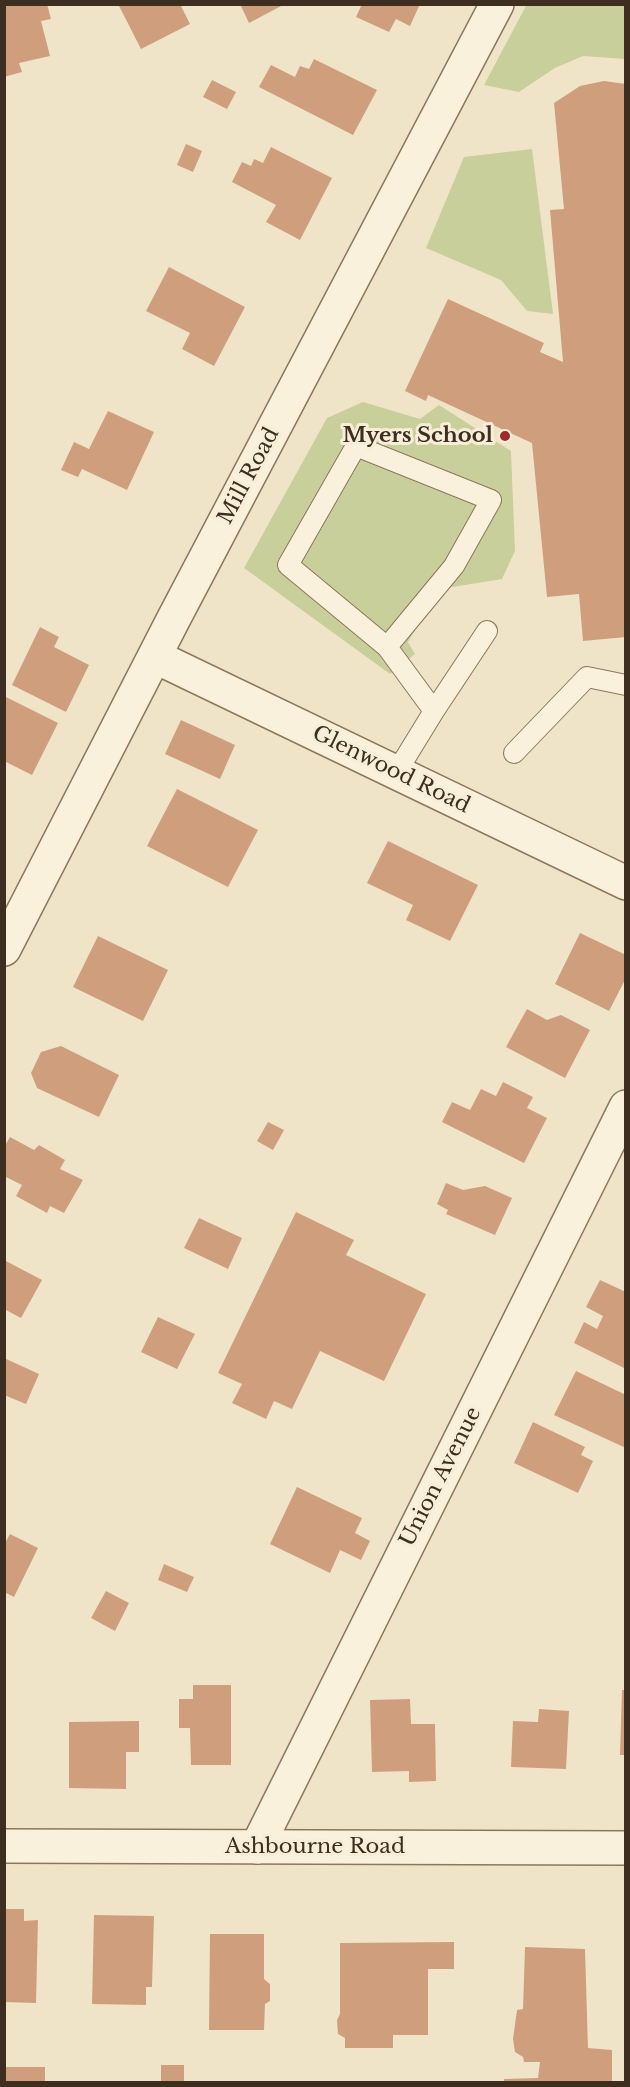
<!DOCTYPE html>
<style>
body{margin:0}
#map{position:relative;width:630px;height:2087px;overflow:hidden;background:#f0e4c8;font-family:"Libre Baskerville",serif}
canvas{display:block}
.frame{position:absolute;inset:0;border:6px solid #3d2e20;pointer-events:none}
</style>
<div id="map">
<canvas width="630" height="2087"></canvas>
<div class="frame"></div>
</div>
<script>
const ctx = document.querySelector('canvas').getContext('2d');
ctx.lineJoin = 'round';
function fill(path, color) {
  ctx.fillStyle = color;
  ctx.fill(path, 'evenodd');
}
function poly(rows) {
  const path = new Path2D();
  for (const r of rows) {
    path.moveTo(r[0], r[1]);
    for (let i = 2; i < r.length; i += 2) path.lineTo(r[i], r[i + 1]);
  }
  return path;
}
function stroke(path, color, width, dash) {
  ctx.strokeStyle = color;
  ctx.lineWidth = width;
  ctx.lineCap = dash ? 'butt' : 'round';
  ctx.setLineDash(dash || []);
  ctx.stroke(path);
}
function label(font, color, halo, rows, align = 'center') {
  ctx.font = font + ' "Libre Baskerville",serif';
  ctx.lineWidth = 6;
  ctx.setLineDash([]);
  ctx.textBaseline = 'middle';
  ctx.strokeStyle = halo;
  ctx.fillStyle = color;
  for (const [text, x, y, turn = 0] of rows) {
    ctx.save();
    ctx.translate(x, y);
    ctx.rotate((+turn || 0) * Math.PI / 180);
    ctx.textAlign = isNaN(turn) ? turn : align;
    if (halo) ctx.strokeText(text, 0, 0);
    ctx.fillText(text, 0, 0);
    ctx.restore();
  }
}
fill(poly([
 [527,4,625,5,625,59,583,56,555,68,519,92,484,85],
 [532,149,553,314,527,311,501,280,426,248,464,157],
 [363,402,420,419,439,405,511,451,515,551,502,579,440,589,408,642,415,654,390,674,244,568,327,418]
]), '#c9cf9b');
fill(poly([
 [4,4,47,4,51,19,41,21,50,56,19,63,22,72,4,77],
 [118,4,180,4,190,24,141,49],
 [240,4,285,4,249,23],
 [362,4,420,4,410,26,396,19,389,32,356,17],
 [314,59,377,90,353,135,259,87,271,65,295,77,300,66,309,69],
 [212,80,236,92,227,109,203,97],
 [604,81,626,84,626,637,583,641,579,594,547,597,532,443,428,395,426,401,405,391,448,299,544,343,540,352,563,362,550,210,564,209,554,103,580,86],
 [186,144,202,151,193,172,177,165],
 [271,147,332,178,300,240,266,222,276,205,232,182,242,162,251,166,254,159,263,163],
 [169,267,245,307,214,366,182,349,190,333,146,311],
 [108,411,154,432,127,490,82,469,78,477,61,470,74,442,89,449],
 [40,627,59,637,54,647,89,665,66,712,12,685],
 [4,696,58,723,32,775,4,761],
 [181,720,235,745,220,779,165,754],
 [177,789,258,830,228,887,147,846],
 [388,841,478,885,450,941,406,920,413,905,367,883],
 [580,933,626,955,626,978,609,1011,555,984],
 [98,936,168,970,143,1021,73,987],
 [527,1009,547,1020,561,1015,590,1030,565,1078,506,1047],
 [61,1046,119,1075,99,1117,37,1088,31,1073,41,1052],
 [503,1082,533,1097,527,1108,547,1118,524,1163,442,1122,452,1102,470,1110,481,1089,496,1096],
 [268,1122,284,1130,273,1150,257,1141],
 [10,1137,34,1150,39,1145,65,1160,60,1169,83,1180,64,1213,50,1206,47,1213,16,1196,22,1185,4,1176,4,1147],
 [446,1183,463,1190,485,1186,512,1198,495,1235,446,1214,448,1210,437,1204],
 [296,1212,354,1240,346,1255,426,1294,384,1381,320,1351,292,1409,274,1401,266,1419,232,1403,242,1384,218,1373],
 [199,1218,242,1238,228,1269,184,1248],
 [4,1260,42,1280,21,1318,4,1309],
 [600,1280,626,1292,626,1369,574,1343,584,1322,597,1329,603,1316,586,1307],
 [158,1317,195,1334,177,1369,141,1352],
 [4,1358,39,1374,26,1404,4,1395],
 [576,1371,626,1395,626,1448,554,1415],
 [533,1422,585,1447,581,1455,593,1461,578,1493,514,1463],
 [297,1487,362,1518,355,1533,370,1541,361,1560,340,1550,330,1573,270,1544],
 [10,1534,38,1548,14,1597,4,1592,4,1545],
 [164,1564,194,1577,187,1592,158,1580],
 [106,1591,129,1603,115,1631,91,1618],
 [193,1685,231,1685,231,1765,191,1765,190,1728,179,1728,179,1699,193,1699],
 [622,1690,626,1690,626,1755,620,1755],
 [410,1699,411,1724,435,1724,436,1781,409,1782,409,1771,372,1772,370,1700],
 [539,1709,569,1711,566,1769,511,1767,513,1721,538,1722],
 [139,1721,139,1752,126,1752,126,1789,69,1788,69,1722],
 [4,1909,24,1909,24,1921,38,1920,36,2003,4,2002],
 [94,1915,154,1916,152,1987,146,1987,146,2005,92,2004],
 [210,1934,264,1934,264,1979,270,1984,270,2001,265,2004,264,2030,209,2030],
 [454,1942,454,1969,428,1969,428,2035,393,2035,393,2048,345,2048,345,2038,338,2034,337,2020,340,2014,340,1943],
 [525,1947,585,1949,588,2048,612,2050,612,2082,504,2082,504,2079,538,2078,540,2062,524,2062,523,2057,515,2052,513,2039,517,2010,523,2009],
 [161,2065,184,2065,184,2082,161,2082],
 [4,2067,45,2067,45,2082,4,2082]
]), '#cf9f7d');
const service = poly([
 [387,647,454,566,491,500,356,446,288,565,387,647,434,711,396,773],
 [434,711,487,631],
 [514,753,587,677,626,685]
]);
const minor = poly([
 [156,657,626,883],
 [4,949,173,620,497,4],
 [257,1847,626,1107]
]);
const tertiary = poly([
 [4,1846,626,1848]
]);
stroke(service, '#8d765c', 22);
stroke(minor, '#8d765c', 36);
stroke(tertiary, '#8d765c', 36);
stroke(service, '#faf1dc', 20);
stroke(minor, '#faf1dc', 33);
stroke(tertiary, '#faf1dc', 33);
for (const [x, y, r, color] of [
 [505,436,6,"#9e2a2b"]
]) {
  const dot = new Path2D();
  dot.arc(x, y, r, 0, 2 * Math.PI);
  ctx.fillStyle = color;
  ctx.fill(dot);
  stroke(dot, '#f7eed8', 2);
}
label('bold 21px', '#3d2e20', '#f7eed8', [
 ["Myers School",493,436]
], 'right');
label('21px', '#3d2e20', '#f7eed8', [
 ["Mill Road",249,476,-62],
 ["Glenwood Road",391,770,26],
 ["Union Avenue",441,1477,-63],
 ["Ashbourne Road",315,1847]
]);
</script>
